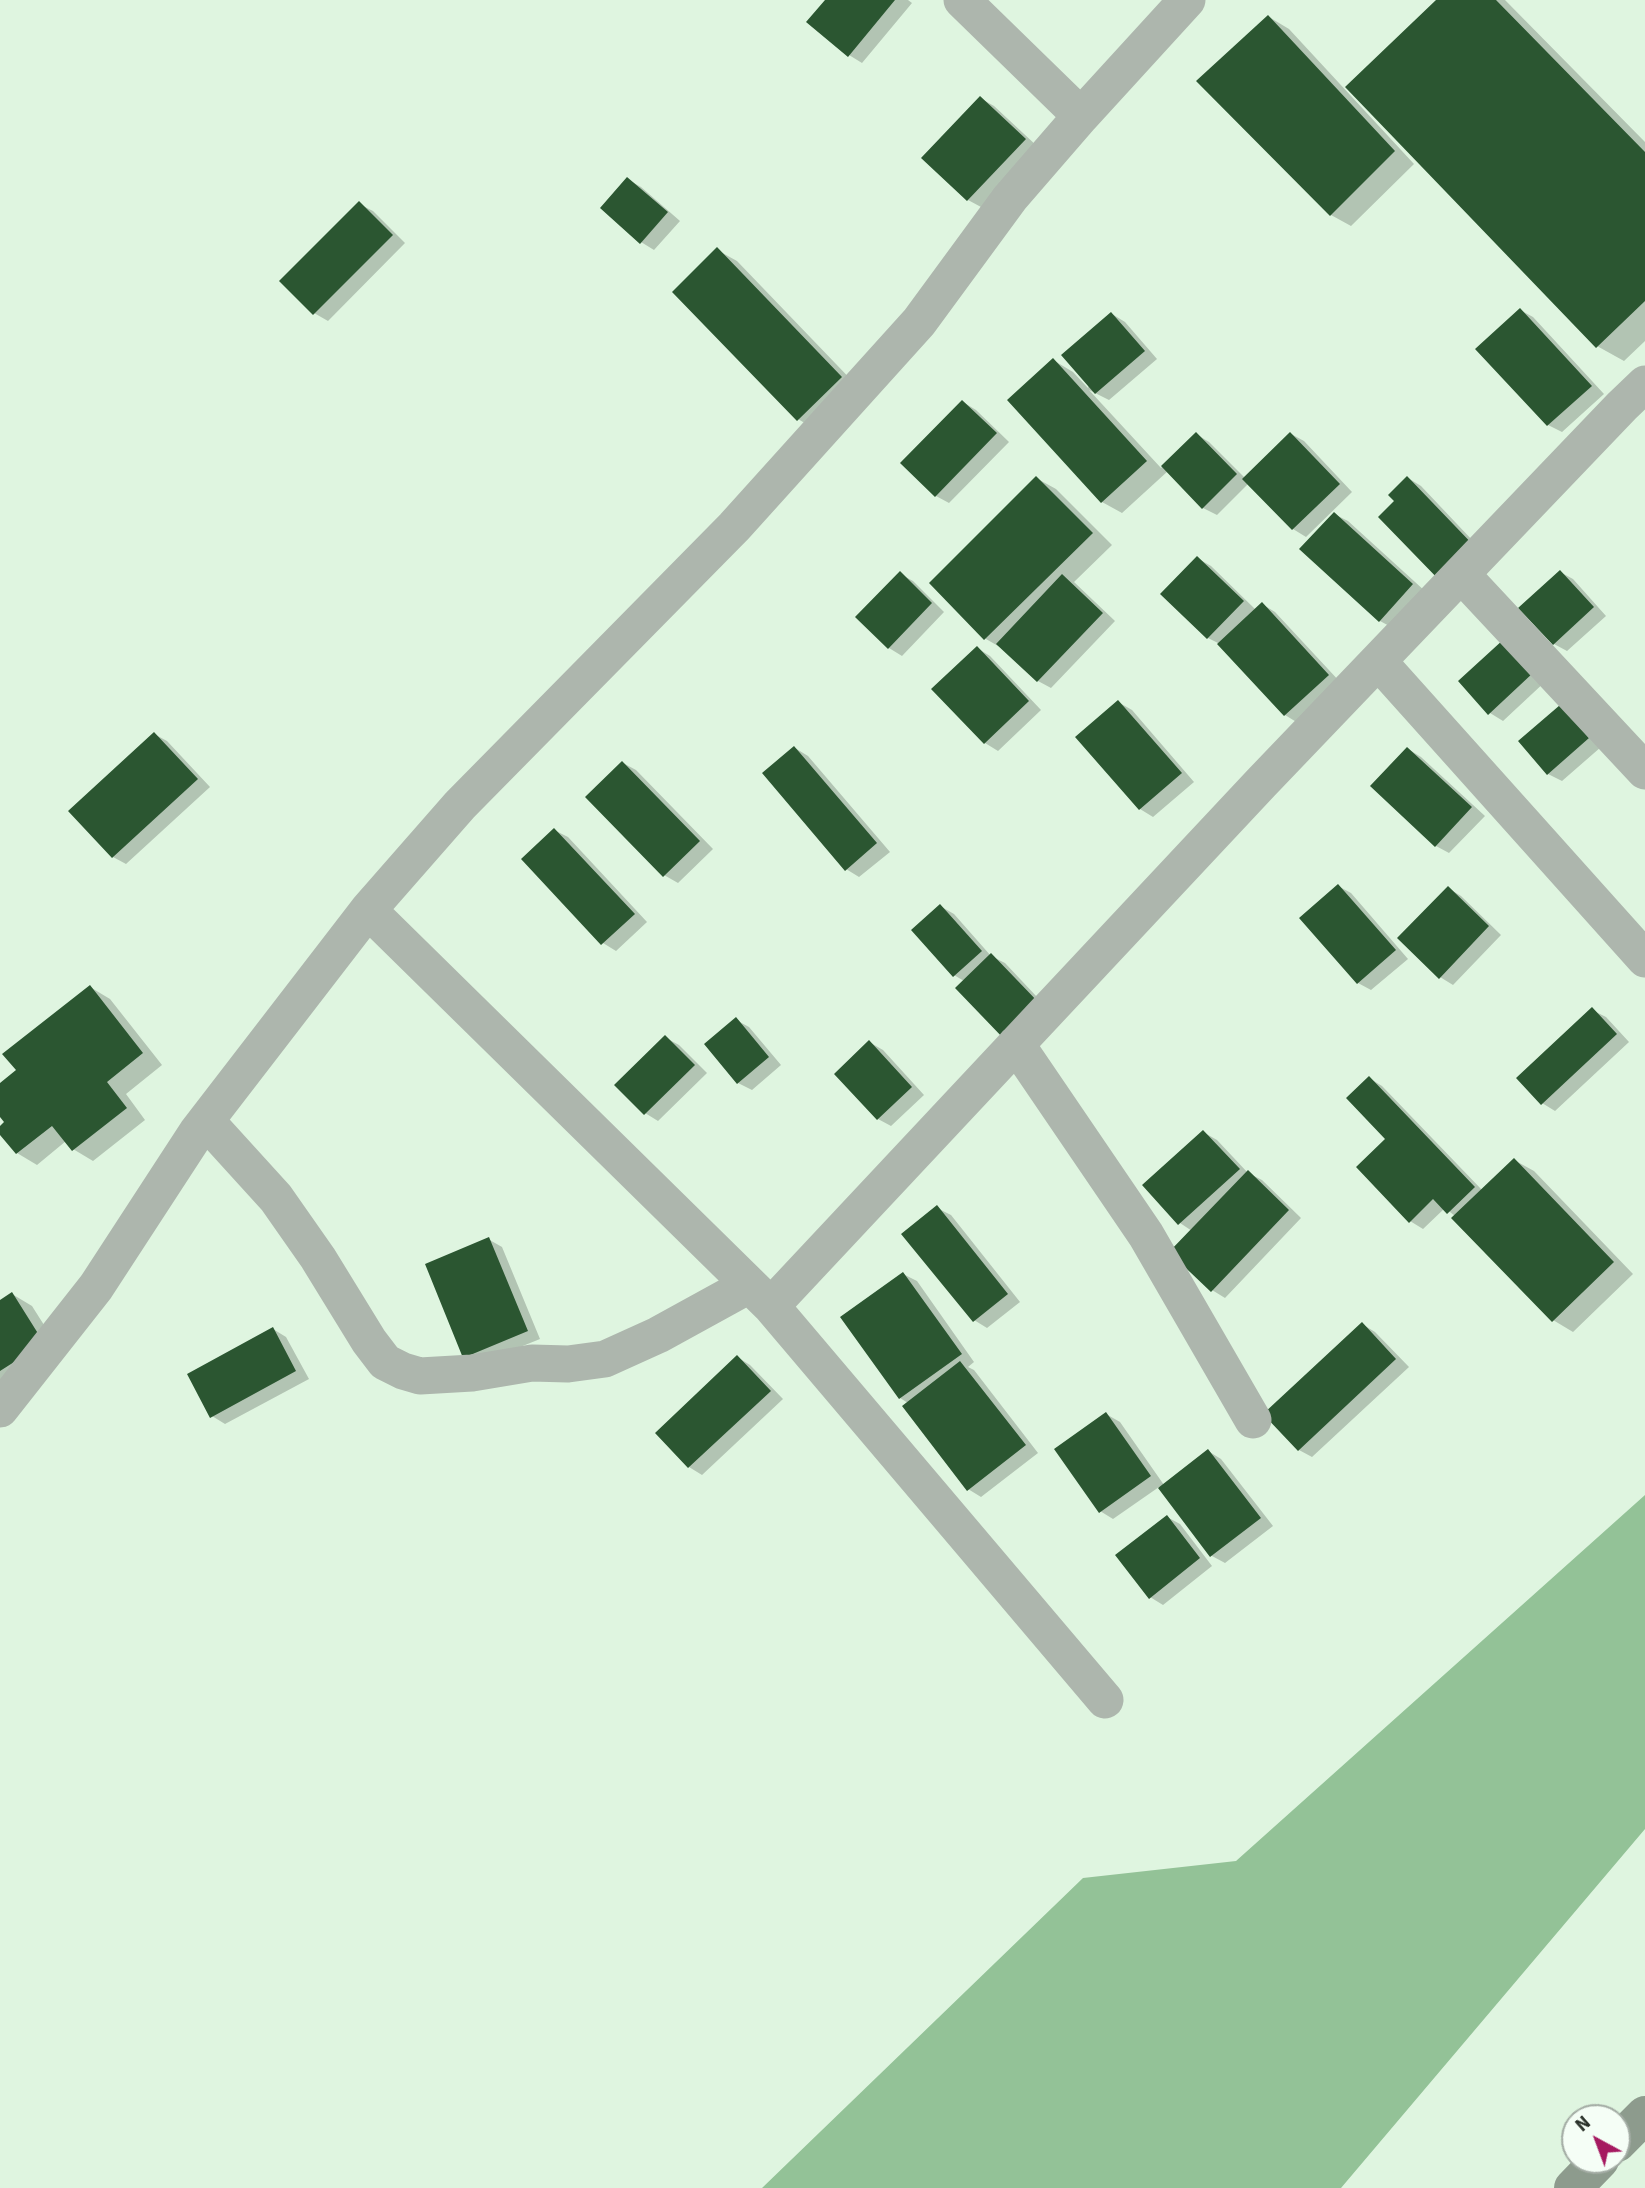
<!DOCTYPE html>
<style>
body{margin:0}
#map{position:relative;width:1645px;height:2188px;overflow:hidden;background:#dff5e0;font-family:"Source Sans 3",sans-serif}
canvas{display:block}
.north{position:absolute;left:1561px;top:2104px;width:70px;height:70px;box-sizing:border-box;background:#f5fef6;border:2px solid #a3aca4;border-radius:50%;rotate:319deg;font-size:19px;font-weight:700;line-height:28px;text-align:center;color:#283028}
.north::after{content:'';display:block;margin:auto;width:24px;height:32px;background:#a51a60;clip-path:polygon(50% 0,100% 100%,50% 72%,0 100%)}
</style>
<div id="map">
<canvas width="1645" height="2188"></canvas>
<div class="north">N</div>
</div>
<script>
const ctx = document.querySelector('canvas').getContext('2d');
ctx.lineJoin = 'round';
function fill(path, color) {
  ctx.fillStyle = color;
  ctx.fill(path, 'evenodd');
}
function poly(rows) {
  const path = new Path2D();
  for (const r of rows) {
    path.moveTo(r[0], r[1]);
    for (let i = 2; i < r.length; i += 2) path.lineTo(r[i], r[i + 1]);
  }
  return path;
}
function stroke(path, color, width, dash) {
  ctx.strokeStyle = color;
  ctx.lineWidth = width;
  ctx.lineCap = dash ? 'butt' : 'round';
  ctx.setLineDash(dash || []);
  ctx.stroke(path);
}
fill(poly([
 [1645,1495,1645,1829,1341,2188,762,2188,1083,1878,1236,1861]
]), '#93c297');
fill(poly([
 [827,0,908,0,912,3,862,63,849,55],
 [1439,0,1505,0,1645,142,1645,341,1624,361,1597,346],
 [1269,17,1289,29,1414,164,1351,226,1331,215],
 [980,98,994,106,1038,147,981,207,968,200],
 [627,179,641,187,680,221,654,250,641,242],
 [359,204,373,211,405,243,328,321,314,313],
 [717,250,737,261,860,389,818,431,798,419],
 [1520,310,1533,317,1604,394,1562,432,1548,425],
 [1112,314,1125,322,1157,359,1109,400,1089,390,1161,468,1196,434,1209,442,1245,478,1291,434,1304,441,1352,492,1306,537,1293,529,1249,483,1217,515,1203,508,1168,471,1122,513,1102,502,1053,360,1073,372,1088,388],
 [963,402,976,410,1009,442,949,503,936,496,903,463],
 [1036,478,1056,489,1112,545,1074,582,1115,621,1051,688,1038,681,1005,650,986,639,931,583],
 [1408,478,1421,486,1491,560,1397,501],
 [1334,514,1348,521,1426,592,1393,628,1380,621,1302,549],
 [1197,558,1211,566,1256,610,1262,604,1275,612,1341,683,1298,723,1285,715,1220,644,1208,638],
 [1560,572,1573,579,1606,616,1567,651,1554,644],
 [900,574,913,581,944,612,902,656,889,648,858,617],
 [1504,641,1547,680,1503,721,1490,713],
 [977,648,990,656,1041,710,998,751,985,743],
 [1118,702,1132,710,1194,782,1153,817,1140,809],
 [1573,714,1601,747,1562,781,1548,774],
 [154,734,167,741,210,787,126,864,113,857],
 [795,748,808,756,890,852,859,877,846,869],
 [1408,749,1421,757,1485,816,1449,853,1436,846],
 [623,763,636,770,713,849,678,883,664,875],
 [554,830,568,837,647,922,616,951,603,943],
 [1338,886,1351,893,1408,959,1371,990,1358,983],
 [1448,888,1461,896,1501,935,1453,985,1440,977],
 [940,906,954,914,991,956,1005,963,1053,1014,964,981,954,975],
 [90,987,110,999,162,1065,126,1094,145,1120,93,1161,73,1149,66,1141,37,1165,17,1153,0,1132,0,1128,7,1123,0,1114,0,1085,18,1071],
 [1592,1010,1606,1017,1629,1042,1555,1111,1542,1103],
 [736,1020,749,1027,781,1065,752,1090,738,1083],
 [666,1038,679,1045,707,1073,658,1121,645,1113],
 [869,1042,883,1050,924,1095,891,1126,878,1119],
 [1369,1078,1382,1086,1482,1190,1514,1160,1534,1171,1633,1274,1573,1332,1553,1320,1455,1216,1445,1208,1423,1229,1410,1221],
 [1203,1132,1217,1140,1248,1173,1262,1180,1301,1218,1225,1298,1212,1290,1192,1231,1180,1223],
 [937,1208,951,1215,1020,1302,987,1328,974,1320],
 [488,1239,502,1247,540,1339,478,1364,465,1357],
 [903,1274,917,1281,974,1362,968,1367,974,1370,1038,1453,981,1497,968,1489,908,1403,900,1398],
 [12,1294,32,1306,63,1355,0,1395,0,1302],
 [1362,1324,1375,1332,1409,1367,1312,1457,1299,1450],
 [273,1329,286,1337,309,1379,225,1424,212,1416],
 [737,1357,750,1365,783,1399,702,1475,689,1467],
 [1106,1414,1120,1422,1164,1485,1208,1451,1221,1459,1273,1526,1225,1563,1212,1556,1159,1487,1113,1519,1100,1511],
 [1167,1517,1180,1524,1212,1566,1163,1605,1150,1597]
]), '#0003');
fill(poly([
 [825,0,895,0,848,57,806,22],
 [1436,0,1496,0,1645,152,1645,301,1596,348,1345,87],
 [1268,15,1395,151,1330,216,1196,81],
 [980,96,1026,139,967,201,921,158],
 [627,177,668,212,640,244,600,208],
 [359,201,393,235,313,315,279,281],
 [717,247,842,377,797,421,672,292],
 [1520,308,1592,386,1547,426,1475,349],
 [1111,312,1145,351,1095,394,1061,355],
 [1053,358,1147,461,1101,503,1007,400],
 [962,400,997,433,935,497,900,463],
 [1196,432,1237,474,1202,509,1161,466],
 [1290,432,1340,484,1292,530,1242,479],
 [1036,476,1093,533,984,640,929,583],
 [1407,476,1479,551,1444,585,1378,517,1394,501,1388,495],
 [1334,512,1413,584,1379,622,1299,549],
 [1197,556,1244,601,1207,639,1160,594],
 [1560,570,1594,607,1553,645,1518,608],
 [900,571,932,603,888,649,855,617],
 [1062,574,1103,613,1037,682,996,644],
 [1262,602,1329,675,1284,716,1217,644],
 [1504,639,1534,672,1488,715,1458,681],
 [977,646,1029,701,984,744,931,689],
 [1118,700,1182,773,1139,810,1075,737],
 [1560,705,1589,738,1547,775,1518,741],
 [154,732,198,779,112,858,68,811],
 [794,746,877,843,845,871,762,773],
 [1407,747,1472,807,1435,847,1370,786],
 [622,761,700,841,663,877,585,797],
 [554,828,635,914,601,945,521,859],
 [1338,884,1396,950,1357,984,1299,918],
 [1448,886,1489,926,1439,979,1397,938],
 [940,904,982,951,953,977,911,930],
 [991,953,1041,1005,1005,1040,955,988],
 [90,985,143,1053,107,1082,127,1108,72,1151,52,1126,16,1154,0,1135,0,1126,4,1122,0,1117,0,1083,16,1070,2,1054],
 [1592,1007,1617,1034,1541,1105,1516,1078],
 [736,1017,769,1057,737,1084,704,1044],
 [665,1035,695,1065,644,1115,614,1085],
 [869,1040,912,1087,877,1120,834,1074],
 [1369,1076,1475,1187,1447,1214,1433,1199,1409,1223,1356,1167,1385,1139,1346,1098],
 [1203,1130,1240,1169,1178,1225,1142,1185],
 [1514,1158,1614,1262,1552,1322,1451,1218],
 [1248,1170,1289,1210,1211,1292,1169,1252],
 [937,1205,1008,1294,973,1322,901,1234],
 [489,1237,528,1331,463,1358,425,1264],
 [903,1272,962,1354,899,1399,840,1317],
 [12,1292,44,1343,0,1371,0,1300],
 [1362,1322,1396,1359,1298,1451,1263,1414],
 [273,1327,296,1371,210,1418,187,1374],
 [737,1355,771,1391,688,1468,655,1433],
 [960,1361,1026,1445,967,1491,902,1406],
 [1106,1412,1151,1476,1099,1513,1054,1449],
 [1208,1449,1261,1518,1210,1557,1158,1488],
 [1167,1515,1200,1558,1149,1599,1115,1555]
]), '#2b5631');
stroke(poly([
 [962,0,1081,116],
 [1461,574,1645,771],
 [1378,661,1645,959],
 [368,910,771,1306,1105,1700],
 [1016,1044,1146,1235,1253,1420],
 [206,1121,276,1198,318,1258,369,1341,385,1362,403,1371,420,1376,472,1373,532,1363,568,1364,605,1359,658,1335,749,1285],
 [771,1306,1261,783,1622,406,1645,384],
 [0,1409,96,1287,197,1132,368,910,460,805,734,527,919,322,1010,198,1081,116,1187,0]
]), '#adb6ad', 37);
stroke(poly([
 [1617,2143,1645,2115],
 [1573,2188,1600,2160]
]), '#8d9b8d', 38);
</script>
